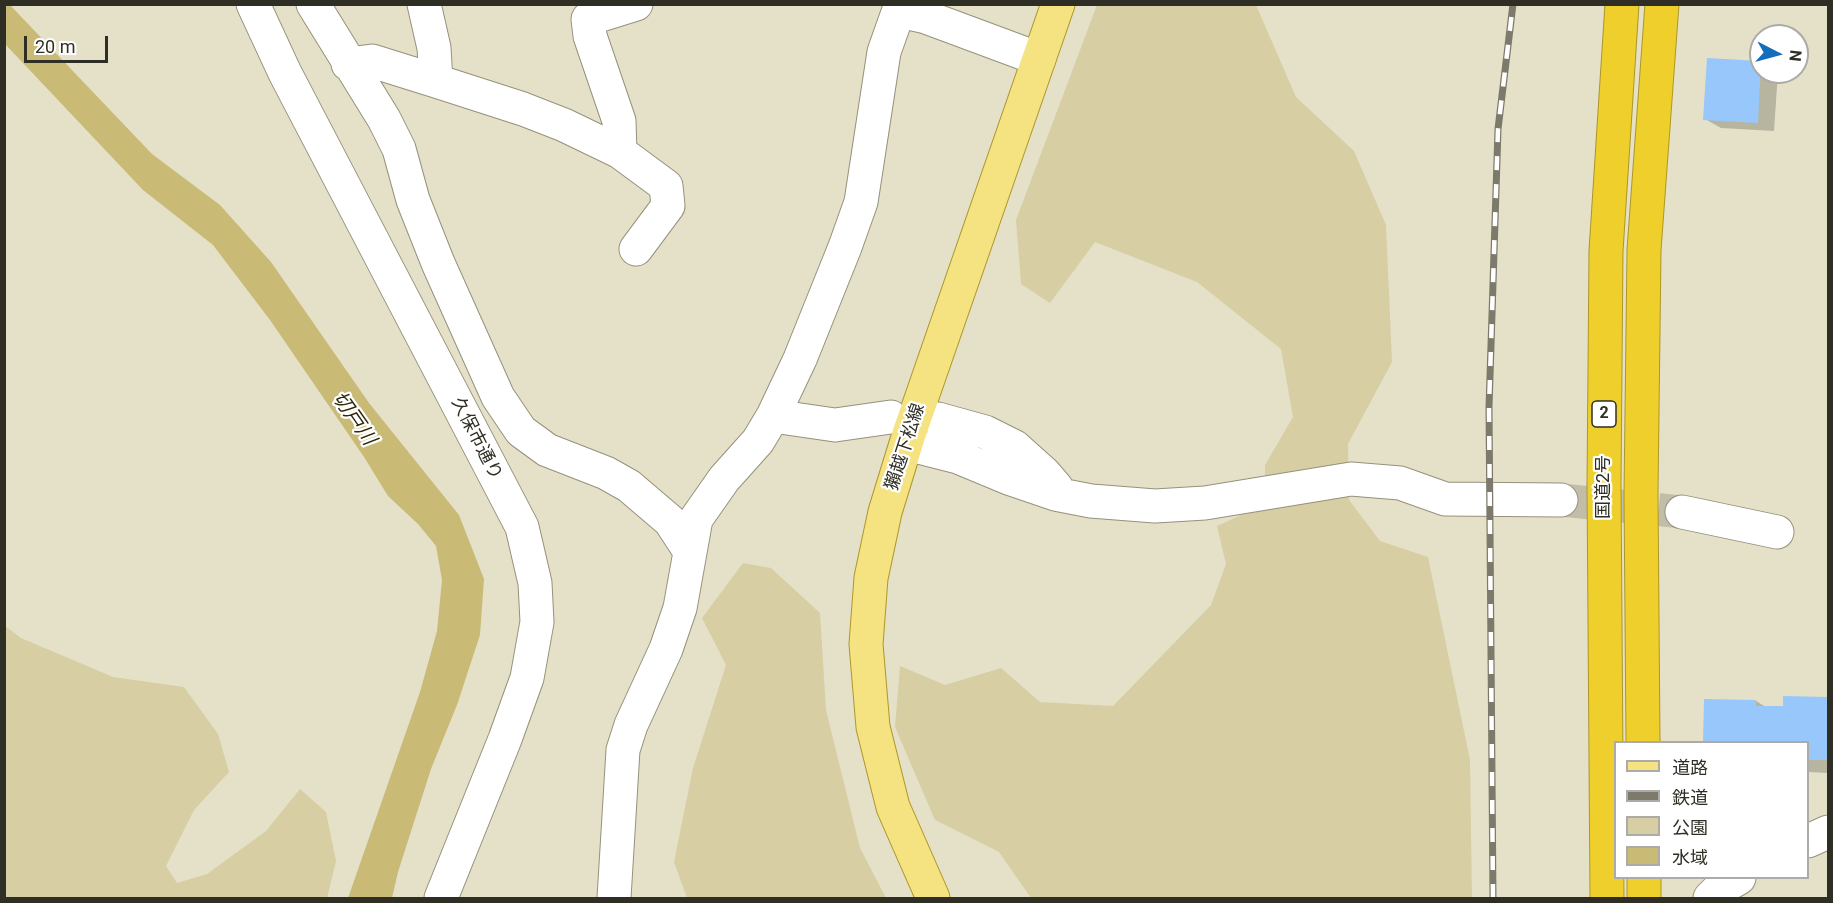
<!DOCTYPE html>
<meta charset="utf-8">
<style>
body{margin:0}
#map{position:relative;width:1833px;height:903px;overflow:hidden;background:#e5e1c9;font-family:Roboto,"Noto Sans JP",sans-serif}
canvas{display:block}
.frame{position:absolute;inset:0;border:6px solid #2f2e24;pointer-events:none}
.legend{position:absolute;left:1614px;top:741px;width:195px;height:138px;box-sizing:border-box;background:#fff;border:2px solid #acaba7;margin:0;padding:8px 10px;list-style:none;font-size:18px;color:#2f2e24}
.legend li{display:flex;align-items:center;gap:12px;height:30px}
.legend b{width:30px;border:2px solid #acaba7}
.north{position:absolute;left:1749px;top:24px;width:60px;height:60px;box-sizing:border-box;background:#fff;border:2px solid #acaba7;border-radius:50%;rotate:96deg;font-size:16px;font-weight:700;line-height:24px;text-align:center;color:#2f2e24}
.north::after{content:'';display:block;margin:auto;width:21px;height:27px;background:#156ebb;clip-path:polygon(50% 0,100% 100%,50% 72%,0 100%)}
.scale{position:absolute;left:24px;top:36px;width:84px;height:27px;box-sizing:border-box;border:3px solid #2f2e24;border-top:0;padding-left:8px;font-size:18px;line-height:21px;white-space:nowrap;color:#2f2e24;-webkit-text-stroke:4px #fff;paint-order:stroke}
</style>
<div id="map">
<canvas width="1833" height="903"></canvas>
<div class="frame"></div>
<ul class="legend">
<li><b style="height:8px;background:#f5e280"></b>道路</li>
<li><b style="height:8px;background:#7d7a6b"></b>鉄道</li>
<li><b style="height:16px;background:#d7cea3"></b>公園</li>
<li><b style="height:16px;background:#c9ba76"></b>水域</li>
</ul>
<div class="north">N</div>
<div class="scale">20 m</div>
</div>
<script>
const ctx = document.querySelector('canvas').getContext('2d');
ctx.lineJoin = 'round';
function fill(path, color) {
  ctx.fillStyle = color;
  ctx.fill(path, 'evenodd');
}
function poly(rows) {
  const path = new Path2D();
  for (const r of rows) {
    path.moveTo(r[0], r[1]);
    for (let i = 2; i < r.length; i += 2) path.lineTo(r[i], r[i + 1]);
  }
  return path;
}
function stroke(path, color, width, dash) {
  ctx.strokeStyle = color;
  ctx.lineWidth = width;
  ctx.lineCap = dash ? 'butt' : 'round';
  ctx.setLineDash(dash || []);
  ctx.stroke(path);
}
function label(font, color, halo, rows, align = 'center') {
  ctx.font = font + ' Roboto,"Noto Sans JP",sans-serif';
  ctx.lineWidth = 4.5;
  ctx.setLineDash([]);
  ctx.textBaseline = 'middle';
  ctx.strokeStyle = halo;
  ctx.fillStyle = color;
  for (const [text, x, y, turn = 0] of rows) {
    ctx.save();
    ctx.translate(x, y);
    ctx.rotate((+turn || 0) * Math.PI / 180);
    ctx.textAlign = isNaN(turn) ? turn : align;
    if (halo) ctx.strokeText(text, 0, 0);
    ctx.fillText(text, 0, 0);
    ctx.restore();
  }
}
fill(poly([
 [1097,5,1256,5,1296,97,1354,151,1386,225,1392,362,1348,444,1349,500,1380,541,1428,557,1470,760,1472,898,1031,898,999,852,935,820,895,727,900,666,945,685,1001,668,1040,702,1113,706,1211,605,1226,564,1217,526,1265,504,1265,465,1293,417,1281,349,1197,282,1095,242,1050,303,1021,284,1016,220],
 [743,563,771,568,820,613,826,710,860,848,886,898,687,898,674,862,693,768,726,665,702,618],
 [4,625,21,638,113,677,184,687,218,734,229,772,194,810,166,866,177,883,207,874,266,831,300,789,326,812,336,861,327,898,5,898]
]), '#d7cea3');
fill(poly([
 [5,4,10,5,152,154,220,205,271,262,369,403,459,515,484,579,480,635,457,705,431,769,398,872,392,898,348,898,420,692,437,631,442,580,436,546,418,524,388,496,364,457,270,320,213,245,143,190,5,44]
]), '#c9ba76');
fill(poly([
 [1709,60,1761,63,1761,72,1778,72,1774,131,1721,128,1705,119],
 [1785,698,1828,699,1828,773,1808,772,1808,742,1705,742,1706,700,1756,701,1766,707,1784,708]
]), '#0003');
fill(poly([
 [1707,58,1761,61,1758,123,1703,120],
 [1783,696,1828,697,1828,760,1808,760,1808,742,1703,742,1704,699,1756,700,1756,706,1783,706]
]), '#97c7fb');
stroke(poly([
 [1561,500,1682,512]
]), '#c1bda8', 33, [33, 16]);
const minor = poly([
 [253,4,285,73,522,527,535,583,537,622,527,678,505,739,441,898],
 [313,4,384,119,399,149,413,200,438,263,498,397,521,431,547,450,606,473,629,486,670,521,689,550],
 [424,4,434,48,436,81],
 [899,11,926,17,1039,59],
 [348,64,372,61,436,81,523,109,564,125,620,152,666,186,668,206,636,249],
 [620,152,619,121,590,36,588,19,636,4],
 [773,416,835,425,891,417],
 [938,419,985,432,1015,447,1044,473,1056,487,1055,494],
 [907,444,958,457,1011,479,1055,494,1091,501,1155,506,1205,503,1351,479,1400,483,1445,499,1561,500],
 [1682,512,1777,532],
 [1808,841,1828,832],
 [614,898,623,750,631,725,666,649,680,608,696,519,724,479,758,441,773,416,800,359,845,247,861,202,884,52,901,4],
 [1710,898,1718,890,1739,878]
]);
const major = poly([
 [933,898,893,807,873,727,866,644,871,578,885,512,909,434,1058,4]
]);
const highway = poly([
 [1643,742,1641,494,1644,250,1662,4],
 [1644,878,1644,898],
 [1607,898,1604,485,1606,251,1622,4]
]);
stroke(minor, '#95917b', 35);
stroke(major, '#ac9729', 35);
stroke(highway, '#ac9729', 35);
stroke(minor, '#fff', 33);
stroke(major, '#f5e280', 33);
stroke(highway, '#efcf2b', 33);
const rail = poly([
 [1493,898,1489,407,1498,129,1513,4]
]);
stroke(rail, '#7d7a6b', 7);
stroke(rail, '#fff', 4.5, [14]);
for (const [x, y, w] of [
 [1604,414,24]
]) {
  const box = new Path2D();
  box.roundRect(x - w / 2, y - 13, w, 26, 4.5);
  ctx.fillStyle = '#fff';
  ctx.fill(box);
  stroke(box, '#2f2e24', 1.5);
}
label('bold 16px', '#2f2e24', null, [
 ["2",1604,414]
]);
label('18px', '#2f2e24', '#fff', [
 ["久保市通り",476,439,63],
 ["獺越下松線",906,447,-72],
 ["国道2号",1604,487,-90]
]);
label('italic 20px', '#302a0a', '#fff', [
 ["切戸川",353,419,55]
]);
</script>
